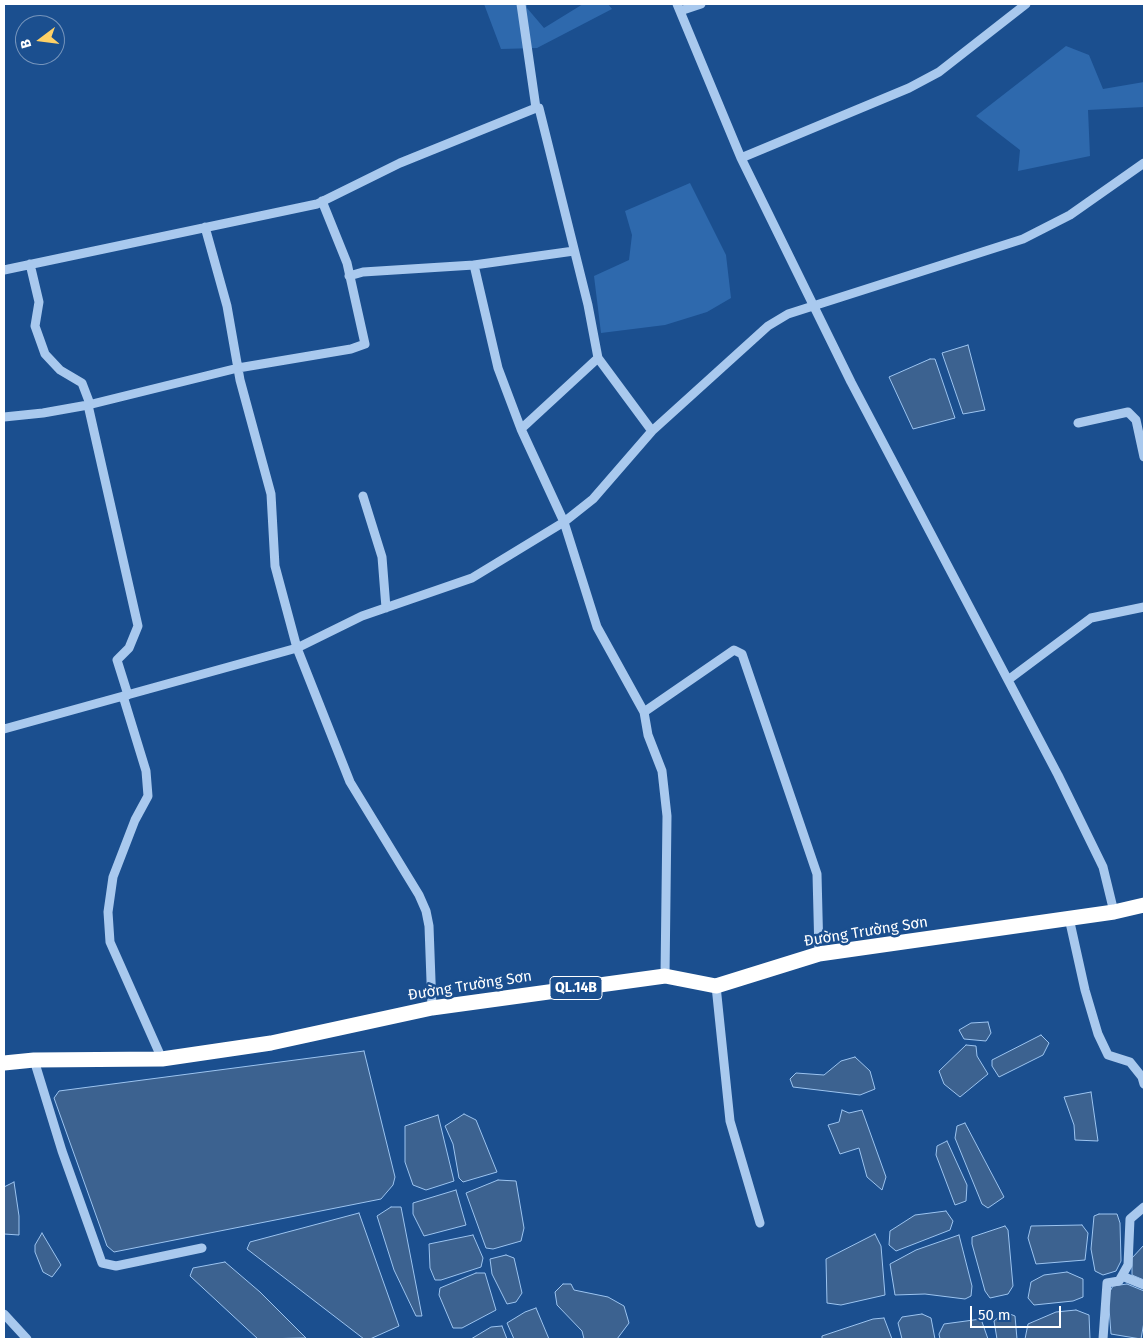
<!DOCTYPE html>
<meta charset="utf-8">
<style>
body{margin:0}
#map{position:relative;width:1148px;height:1343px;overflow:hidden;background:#1b4f8f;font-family:"Fira Sans",sans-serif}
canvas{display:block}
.frame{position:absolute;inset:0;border:5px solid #fff;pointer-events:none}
.north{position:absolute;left:15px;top:15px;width:50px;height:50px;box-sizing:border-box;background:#1b4f8f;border:1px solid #7695bc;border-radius:50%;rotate:255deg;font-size:14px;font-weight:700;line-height:20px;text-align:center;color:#fff}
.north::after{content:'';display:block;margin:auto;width:18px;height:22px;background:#ffd166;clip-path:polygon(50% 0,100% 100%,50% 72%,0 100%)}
.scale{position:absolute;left:970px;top:1306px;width:91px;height:22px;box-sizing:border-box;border:2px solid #fff;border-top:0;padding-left:6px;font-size:15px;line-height:18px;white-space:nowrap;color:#fff;-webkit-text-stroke:4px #1b4f8f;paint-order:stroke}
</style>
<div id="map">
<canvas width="1148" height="1343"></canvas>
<div class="frame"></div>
<div class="north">B</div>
<div class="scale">50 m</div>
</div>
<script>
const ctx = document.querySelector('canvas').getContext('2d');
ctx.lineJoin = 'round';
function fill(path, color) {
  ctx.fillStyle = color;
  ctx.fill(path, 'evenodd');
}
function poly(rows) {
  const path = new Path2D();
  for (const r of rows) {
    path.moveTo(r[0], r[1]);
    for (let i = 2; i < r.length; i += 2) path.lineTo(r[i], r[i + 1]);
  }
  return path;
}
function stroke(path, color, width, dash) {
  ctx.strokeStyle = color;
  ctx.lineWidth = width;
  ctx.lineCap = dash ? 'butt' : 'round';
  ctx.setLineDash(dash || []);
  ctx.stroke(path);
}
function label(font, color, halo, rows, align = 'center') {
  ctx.font = font + ' "Fira Sans",sans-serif';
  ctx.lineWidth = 5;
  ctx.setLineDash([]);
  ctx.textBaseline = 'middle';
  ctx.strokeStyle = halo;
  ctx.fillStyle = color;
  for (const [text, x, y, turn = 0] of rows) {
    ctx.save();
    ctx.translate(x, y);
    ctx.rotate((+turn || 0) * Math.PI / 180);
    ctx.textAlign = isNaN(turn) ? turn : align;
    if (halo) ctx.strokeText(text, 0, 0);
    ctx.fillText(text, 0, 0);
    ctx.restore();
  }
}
fill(poly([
 [484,4,527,4,527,8,544,28,583,4,608,4,612,9,537,48,501,49],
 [1066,46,1089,55,1103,89,1144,82,1144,107,1088,110,1090,156,1018,171,1020,150,976,116],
 [690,183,726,255,731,298,707,312,665,325,601,333,594,276,629,260,632,235,625,211]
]), '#2e69ad');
const water = poly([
 [968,345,985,410,963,414,942,353,968,345],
 [930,359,935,359,955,418,913,429,889,377,930,359],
 [988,1022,991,1033,986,1041,964,1039,959,1030,971,1023,988,1022],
 [1041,1035,1049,1043,1043,1055,999,1077,992,1066,992,1060,1041,1035],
 [966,1045,976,1046,977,1056,988,1074,960,1097,944,1084,939,1071,966,1045],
 [364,1051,395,1177,393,1185,381,1199,114,1252,107,1246,54,1098,59,1091,364,1051],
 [855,1057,870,1071,875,1089,860,1095,793,1087,790,1079,796,1073,824,1075,841,1061,855,1057],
 [1091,1092,1098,1141,1075,1140,1074,1125,1064,1097,1091,1092],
 [842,1110,849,1113,862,1110,886,1177,882,1190,867,1177,859,1148,840,1154,828,1125,839,1122,842,1110],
 [464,1114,476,1120,497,1172,463,1182,459,1178,453,1144,445,1126,464,1114],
 [438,1115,454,1181,426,1190,413,1185,405,1162,405,1126,438,1115],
 [965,1123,1004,1197,988,1208,982,1204,955,1138,957,1126,965,1123],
 [947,1141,967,1185,966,1201,955,1205,936,1155,937,1146,947,1141],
 [498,1180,516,1181,524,1228,521,1241,493,1249,486,1248,466,1193,498,1180],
 [14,1182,19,1216,19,1235,4,1234,4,1187,14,1182],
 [456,1190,466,1225,424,1236,413,1214,413,1203,456,1190],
 [391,1207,401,1207,422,1316,416,1316,394,1270,377,1216,391,1207],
 [946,1211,953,1221,950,1230,896,1251,889,1245,890,1231,915,1215,946,1211],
 [359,1213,399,1326,370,1339,364,1339,247,1249,250,1242,359,1213],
 [1099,1214,1117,1214,1120,1223,1121,1261,1116,1271,1103,1275,1095,1271,1091,1249,1094,1216,1099,1214],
 [1082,1225,1088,1233,1085,1260,1036,1264,1028,1238,1031,1226,1082,1225],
 [1005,1226,1008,1230,1013,1286,1008,1294,990,1298,985,1291,972,1244,972,1237,1005,1226],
 [42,1233,61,1265,52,1277,43,1272,35,1252,35,1245,42,1233],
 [875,1234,881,1246,885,1295,841,1305,827,1303,826,1259,875,1234],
 [473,1235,483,1258,481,1267,441,1280,435,1280,430,1268,429,1244,473,1235],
 [959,1235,972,1286,971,1296,965,1299,925,1294,895,1295,890,1264,916,1250,959,1235],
 [1144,1245,1144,1280,1132,1275,1132,1258,1144,1245],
 [506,1255,514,1258,522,1293,516,1302,507,1304,492,1274,490,1259,506,1255],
 [225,1262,260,1292,306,1338,258,1339,190,1276,193,1268,225,1262],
 [1067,1272,1083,1279,1083,1297,1073,1301,1034,1305,1028,1298,1031,1282,1044,1275,1067,1272],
 [476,1273,485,1273,496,1310,462,1328,453,1328,439,1295,440,1288,476,1273],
 [563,1284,571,1284,574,1290,608,1297,624,1306,629,1323,617,1339,584,1339,582,1331,557,1305,555,1292,563,1284],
 [1127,1284,1144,1291,1144,1322,1141,1339,1111,1334,1108,1295,1113,1286,1127,1284],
 [536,1308,549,1339,514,1339,507,1323,525,1312,536,1308],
 [1076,1310,1089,1315,1090,1339,1025,1339,1028,1324,1056,1312,1076,1310],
 [1005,1312,1015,1316,1017,1339,997,1339,994,1321,1005,1312],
 [922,1314,931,1318,935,1339,902,1339,898,1323,902,1317,922,1314],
 [884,1318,892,1339,822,1339,822,1336,873,1319,884,1318],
 [981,1319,988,1339,940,1339,939,1334,944,1324,981,1319],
 [502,1326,507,1339,471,1339,491,1327,502,1326]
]);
fill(water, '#3c6290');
stroke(water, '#9cc4f0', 1);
stroke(poly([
 [521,4,536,108,539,108,588,305,598,358,652,431],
 [677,4,741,158,851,382,1058,775,1103,867,1114,912],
 [680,11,701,4],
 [741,158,909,88,939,72,1026,4],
 [205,227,227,306,240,380,271,494,275,566,297,648,350,782,419,895,426,911,429,926,432,1008],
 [30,264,39,302,35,326,45,354,60,370,82,383,90,404],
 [474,265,498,368,521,429,564,522,597,627,644,712,648,735,662,771,667,816,665,976],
 [4,270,317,204,400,163,536,108],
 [349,276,363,272,474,265,574,251],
 [4,417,43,413,88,405],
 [1078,423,1128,412,1136,420,1144,457],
 [521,429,598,358],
 [363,496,382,557,386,608],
 [1008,680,1091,618,1144,607],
 [128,695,117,660,129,648,138,626,88,405,238,368,351,349,365,344,347,263,322,201],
 [123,696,146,771,148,796,135,820,113,877,108,912,110,942,162,1059],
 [644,712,734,650,742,654,817,874,819,954],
 [4,729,297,648,362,616,472,578,564,522,593,499,652,431,768,326,788,314,1023,239,1070,215,1144,163],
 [1069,918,1085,990,1098,1034,1108,1055,1130,1062,1142,1077,1144,1084],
 [716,986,730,1121,760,1223],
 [34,1060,62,1151,102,1263,116,1266,202,1248],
 [1122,1276,1144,1285],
 [4,1314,27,1339],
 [1103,1339,1107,1283,1119,1281,1128,1265,1130,1219,1144,1207]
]), '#a9c9ee', 9);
stroke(poly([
 [4,1063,34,1060,162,1059,271,1043,432,1008,665,976,716,986,819,954,1114,912,1144,905]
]), '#fff', 15);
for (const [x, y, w] of [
 [576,988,52]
]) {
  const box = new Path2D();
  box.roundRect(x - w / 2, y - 11.5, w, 23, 4);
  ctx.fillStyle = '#1b4f8f';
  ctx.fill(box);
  stroke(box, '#fff', 1);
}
label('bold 14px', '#fff', null, [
 ["QL.14B",576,988]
]);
label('15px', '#fff', '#1b4f8f', [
 ["Đường Trường Sơn",866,932,-9],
 ["Đường Trường Sơn",470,986,-9]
]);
</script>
